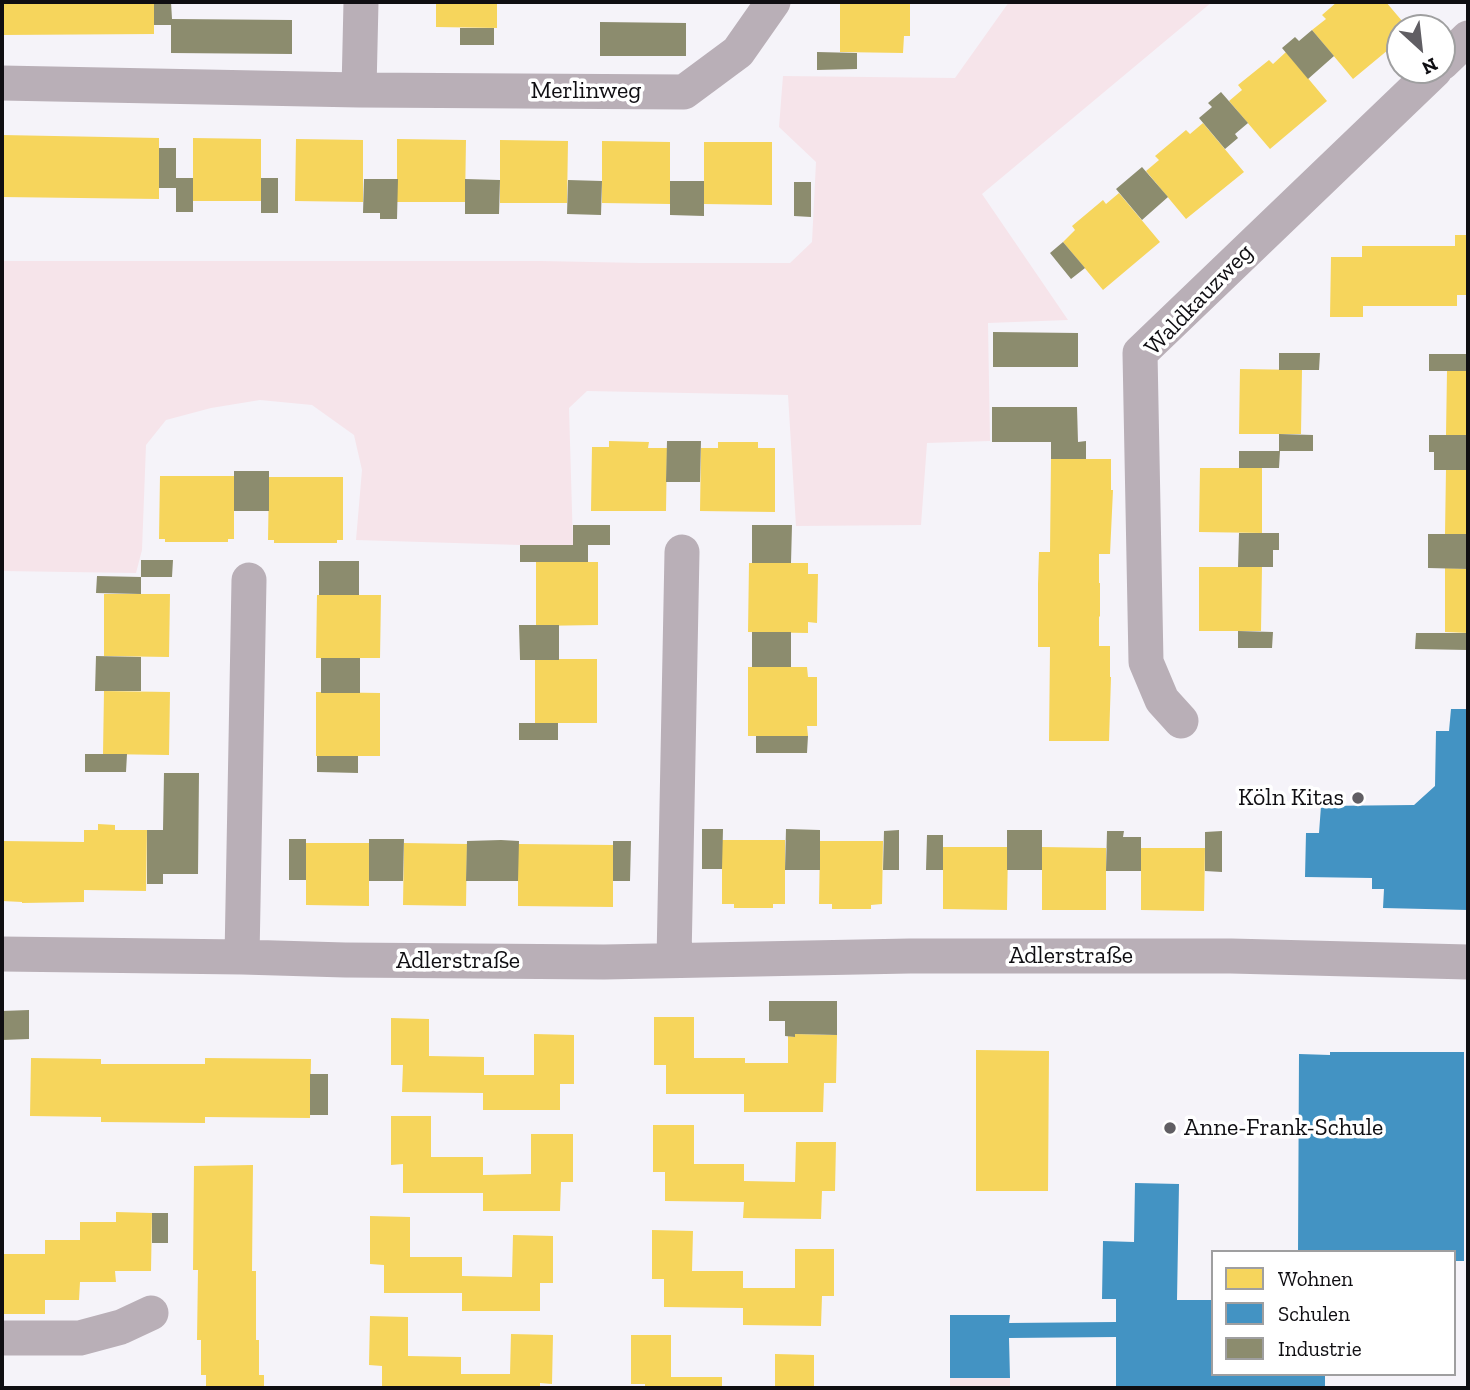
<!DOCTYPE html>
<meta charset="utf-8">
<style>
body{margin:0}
#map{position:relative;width:1470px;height:1390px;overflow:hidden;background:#f5f3f9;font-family:"Zilla Slab",serif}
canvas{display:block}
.frame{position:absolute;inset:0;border:4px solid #0f0e12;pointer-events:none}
.legend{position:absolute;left:1211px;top:1250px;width:245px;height:126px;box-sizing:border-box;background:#fff;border:2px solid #9f9fa0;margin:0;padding:9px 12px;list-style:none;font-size:21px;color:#0f0e12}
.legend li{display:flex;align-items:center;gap:14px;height:35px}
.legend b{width:35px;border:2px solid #9f9fa0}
.north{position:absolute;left:1386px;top:14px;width:70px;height:70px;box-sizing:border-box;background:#fff;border:2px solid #9f9fa0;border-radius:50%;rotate:153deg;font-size:19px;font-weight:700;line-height:28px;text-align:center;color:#0f0e12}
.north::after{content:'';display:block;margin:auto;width:24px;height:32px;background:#605e63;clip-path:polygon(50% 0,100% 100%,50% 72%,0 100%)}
</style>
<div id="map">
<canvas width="1470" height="1390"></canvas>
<div class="frame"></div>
<ul class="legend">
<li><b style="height:19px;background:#f6d55c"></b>Wohnen</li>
<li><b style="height:19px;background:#4393c3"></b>Schulen</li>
<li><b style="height:19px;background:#8c8c6e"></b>Industrie</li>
</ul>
<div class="north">N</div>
</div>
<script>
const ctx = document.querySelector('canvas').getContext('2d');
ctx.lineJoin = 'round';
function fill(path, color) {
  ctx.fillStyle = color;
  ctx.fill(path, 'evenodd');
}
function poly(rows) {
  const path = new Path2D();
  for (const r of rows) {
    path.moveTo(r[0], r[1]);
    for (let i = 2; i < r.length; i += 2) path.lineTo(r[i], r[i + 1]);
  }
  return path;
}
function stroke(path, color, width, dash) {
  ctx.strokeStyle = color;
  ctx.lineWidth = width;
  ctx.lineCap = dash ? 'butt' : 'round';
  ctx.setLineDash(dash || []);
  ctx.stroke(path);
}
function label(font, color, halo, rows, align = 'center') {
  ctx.font = font + ' "Zilla Slab",serif';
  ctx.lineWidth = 7;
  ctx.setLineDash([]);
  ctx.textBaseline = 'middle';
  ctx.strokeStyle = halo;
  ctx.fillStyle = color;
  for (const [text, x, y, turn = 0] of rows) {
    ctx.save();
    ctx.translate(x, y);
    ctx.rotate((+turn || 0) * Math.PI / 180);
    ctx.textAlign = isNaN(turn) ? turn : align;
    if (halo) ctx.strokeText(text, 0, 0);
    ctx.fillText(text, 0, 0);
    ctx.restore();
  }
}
fill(poly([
 [1009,2,1212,2,982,194,1068,320,988,323,990,441,927,443,921,525,796,526,788,395,587,391,569,408,573,545,520,545,356,540,362,470,354,435,312,405,260,400,211,408,166,420,146,445,142,550,136,573,2,571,2,261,541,261,640,263,790,263,812,242,816,162,779,127,783,76,955,78],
 [950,1378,1010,1378,1010,1388,950,1388]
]), '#f6e4ea');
fill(poly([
 [2,2,154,2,154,34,2,35],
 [436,2,497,2,497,28,436,27],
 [840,2,910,2,910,36,904,36,903,53,840,52],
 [1337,2,1386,2,1408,28,1400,28,1400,40,1353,79,1312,30,1326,19,1322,15],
 [1286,52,1327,101,1270,149,1229,101,1242,90,1238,85,1269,60,1273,64],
 [1203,123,1244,172,1186,219,1146,171,1159,160,1155,156,1186,130,1190,134],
 [2,135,159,138,159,199,2,197],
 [193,138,261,139,261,201,193,201],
 [296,139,363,140,363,202,295,201],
 [397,139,466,140,465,202,397,202],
 [500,140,568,141,567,203,500,203],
 [602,141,670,142,670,204,602,203],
 [704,142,772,142,772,205,704,204],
 [1119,193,1160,242,1103,290,1063,242,1075,230,1072,226,1103,200,1106,204],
 [1455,235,1468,235,1468,295,1457,295,1457,306,1363,306,1363,317,1330,317,1331,257,1362,257,1362,246,1455,246],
 [1240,369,1302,370,1301,434,1239,434],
 [1447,371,1468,371,1468,435,1446,435],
 [609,441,649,442,648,448,667,448,666,511,591,511,592,447,609,447],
 [718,442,758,442,758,448,775,448,775,512,700,511,701,448,718,448],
 [1051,459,1111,459,1111,490,1113,490,1110,554,1099,554,1099,583,1100,583,1100,617,1099,616,1099,646,1110,646,1110,677,1111,677,1109,741,1049,741,1050,647,1038,647,1038,584,1039,552,1050,552],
 [1200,468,1262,468,1262,533,1199,532],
 [1446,469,1468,470,1468,534,1445,534],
 [160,476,234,476,234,539,228,539,228,542,165,542,165,539,159,539],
 [269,477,343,477,343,540,337,540,337,543,274,543,274,540,268,540],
 [536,562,598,562,598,625,536,626],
 [749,563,808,563,808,574,818,574,817,623,808,622,808,633,748,632],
 [1199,567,1262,567,1261,631,1199,631],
 [1445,568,1468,569,1468,633,1445,632],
 [104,594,170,594,169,657,104,656],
 [317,595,381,595,380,658,316,658],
 [535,659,597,659,597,723,535,723],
 [748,667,807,667,808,677,817,677,817,726,807,726,808,736,748,736],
 [104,691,170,692,169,755,103,754],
 [316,692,380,693,380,756,316,756],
 [98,824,115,825,115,830,147,830,146,891,84,890,84,902,22,903,22,902,2,901,2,841,84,842,84,830,98,830],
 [722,840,785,840,785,904,773,904,773,908,734,908,734,904,722,904],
 [820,841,883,841,882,904,871,905,871,909,832,909,832,904,819,904],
 [306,843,369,843,369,906,306,905],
 [404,843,467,844,466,906,403,905],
 [518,844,613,845,613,907,518,906],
 [943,847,1008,847,1007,910,943,909],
 [1042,847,1106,848,1106,910,1042,910],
 [1141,848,1205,848,1204,911,1141,910],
 [654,1017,694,1017,694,1058,745,1058,745,1063,788,1063,788,1036,795,1037,795,1034,837,1035,836,1083,824,1083,823,1112,744,1112,744,1094,666,1094,666,1065,654,1065],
 [391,1018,429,1019,429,1056,484,1057,484,1075,534,1075,534,1034,574,1035,574,1084,560,1084,560,1110,483,1110,483,1093,402,1092,403,1065,391,1065],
 [976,1050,1049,1051,1048,1191,976,1191],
 [31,1058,101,1059,101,1064,205,1064,205,1058,311,1059,310,1118,205,1117,205,1123,101,1122,101,1117,30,1116],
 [391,1116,431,1116,431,1157,483,1157,483,1175,531,1174,531,1134,573,1134,573,1182,561,1182,560,1211,483,1211,483,1193,403,1193,403,1164,391,1165],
 [653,1125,694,1125,694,1164,744,1164,744,1181,795,1182,796,1142,836,1142,835,1191,822,1191,821,1219,743,1218,744,1202,665,1201,665,1172,653,1172],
 [253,1165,252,1271,256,1271,256,1340,259,1340,259,1375,264,1375,264,1388,206,1388,206,1375,201,1375,201,1340,197,1340,198,1270,193,1270,194,1166],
 [116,1212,152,1213,151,1271,115,1271,116,1282,80,1282,79,1300,45,1300,45,1314,2,1314,2,1254,45,1254,45,1240,80,1240,80,1222,116,1222],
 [370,1216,410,1217,410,1257,462,1257,462,1276,512,1277,513,1235,553,1236,553,1283,540,1283,540,1311,462,1311,462,1293,384,1293,384,1265,370,1264],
 [652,1230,693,1231,692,1271,743,1271,743,1288,795,1288,795,1249,834,1249,834,1296,822,1296,821,1326,743,1325,743,1308,664,1307,664,1279,652,1279],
 [370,1316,408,1317,408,1356,461,1357,461,1374,510,1374,511,1334,553,1335,552,1384,540,1383,540,1388,382,1388,382,1366,369,1365],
 [631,1335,671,1335,671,1377,722,1377,722,1388,645,1388,645,1384,631,1384],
 [775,1354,814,1355,814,1388,775,1388]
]), '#f6d55c');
fill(poly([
 [1451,709,1468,709,1468,910,1383,908,1384,889,1372,889,1372,878,1305,877,1306,833,1319,833,1321,806,1414,805,1435,786,1436,731,1449,731],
 [1330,1052,1464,1052,1464,1261,1454,1261,1454,1252,1298,1252,1299,1054,1330,1055],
 [1135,1183,1179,1184,1177,1300,1213,1300,1213,1374,1325,1374,1325,1388,1116,1388,1116,1337,1009,1338,1010,1378,950,1378,950,1315,1010,1315,1009,1323,1116,1322,1116,1299,1102,1299,1103,1241,1134,1242]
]), '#4393c3');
fill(poly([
 [154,2,171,2,172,19,292,20,292,54,171,53,171,25,154,25],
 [600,22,686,23,686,56,600,56],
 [460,28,494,28,494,45,460,45],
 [1312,30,1334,56,1308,79,1282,48,1295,37,1299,41],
 [817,52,857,53,857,69,817,70],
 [1221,92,1248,123,1235,134,1238,138,1225,149,1199,118,1212,107,1208,103],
 [159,148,176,148,176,178,193,178,193,212,176,212,176,188,159,188],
 [1142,167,1168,197,1142,220,1116,189],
 [261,178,278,178,278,213,261,213],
 [364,179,398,179,397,219,380,219,380,213,363,213],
 [465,179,500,180,499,214,465,214],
 [568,180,602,181,601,215,567,214],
 [670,181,704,181,704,216,670,215],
 [794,182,811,182,811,217,794,216],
 [1063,242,1085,268,1071,279,1050,253],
 [993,332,1078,333,1078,367,993,367],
 [1279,353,1320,353,1319,370,1279,370],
 [1429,354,1468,354,1468,371,1429,371],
 [992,407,1077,407,1078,442,1086,441,1086,459,1051,459,1051,442,992,442],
 [1279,434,1313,435,1313,451,1279,451],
 [1429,435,1468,435,1468,470,1434,470,1434,452,1429,452],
 [667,441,701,441,700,482,666,482],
 [1239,451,1280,451,1279,468,1239,468],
 [234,471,269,471,269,511,234,511],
 [573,525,610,525,610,545,588,545,588,562,520,562,520,545,573,545],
 [752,525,792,525,791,563,752,563],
 [1239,533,1279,533,1279,550,1273,550,1273,567,1238,567],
 [1428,534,1468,534,1468,569,1428,568],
 [141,560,173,560,172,577,141,577,141,594,96,593,97,576,141,577],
 [319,561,359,561,359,595,319,595],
 [519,625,559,625,559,660,520,660],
 [1238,631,1273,632,1272,648,1238,648],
 [752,632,791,632,791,667,752,667],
 [1416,633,1467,633,1468,650,1415,649],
 [96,656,141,657,141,691,95,691],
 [321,658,360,658,360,693,321,693],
 [519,723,558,723,558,740,519,740],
 [756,736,808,736,807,753,756,753],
 [85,754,127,754,126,772,85,772],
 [317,756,358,756,358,773,317,772],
 [164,773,199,773,198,874,163,874,163,884,147,884,147,830,163,830],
 [702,829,723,829,722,869,702,869],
 [786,829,820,830,820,870,785,870],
 [899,830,899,870,883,870,884,831],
 [1007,830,1042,830,1042,870,1007,870],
 [1107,831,1124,831,1123,837,1141,837,1141,871,1106,871],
 [1222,831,1222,872,1205,871,1205,832],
 [927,835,943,835,943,870,926,870],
 [289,839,306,839,306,880,289,880],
 [369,839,404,839,403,881,369,881],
 [501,840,519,841,518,881,466,881,467,841],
 [613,841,631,841,630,881,613,881],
 [769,1001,837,1001,837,1035,795,1034,795,1037,785,1036,785,1021,769,1021],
 [29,1010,29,1039,2,1040,2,1011],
 [310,1074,328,1074,328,1115,310,1115],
 [152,1213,168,1213,168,1243,152,1243]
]), '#8c8c6e');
stroke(poly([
 [1442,63,1468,38],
 [2,83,359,90,684,92,738,52,773,2],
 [359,90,361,2],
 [1181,721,1162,700,1146,662,1140,353,1435,70],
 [2,954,242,957,345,960,604,962,910,956,1231,956,1468,962],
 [242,957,249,580],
 [674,960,682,552],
 [2,1338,80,1338,121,1327,151,1313]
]), '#b9afb7', 35);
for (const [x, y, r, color] of [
 [1358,798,7,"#605e63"],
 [1170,1128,7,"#605e63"]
]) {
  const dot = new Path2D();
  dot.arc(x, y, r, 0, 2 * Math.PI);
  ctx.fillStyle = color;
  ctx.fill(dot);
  stroke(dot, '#fff', 2.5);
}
label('24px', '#0f0e12', '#fff', [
 ["Merlinweg",586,91],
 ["Waldkauzweg",1199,300,-46],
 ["Adlerstraße",1071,956],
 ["Adlerstraße",458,961]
]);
label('24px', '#0f0e12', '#fff', [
 ["Köln Kitas",1344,798],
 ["Anne-Frank-Schule",1184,1128,"left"]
], 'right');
</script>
